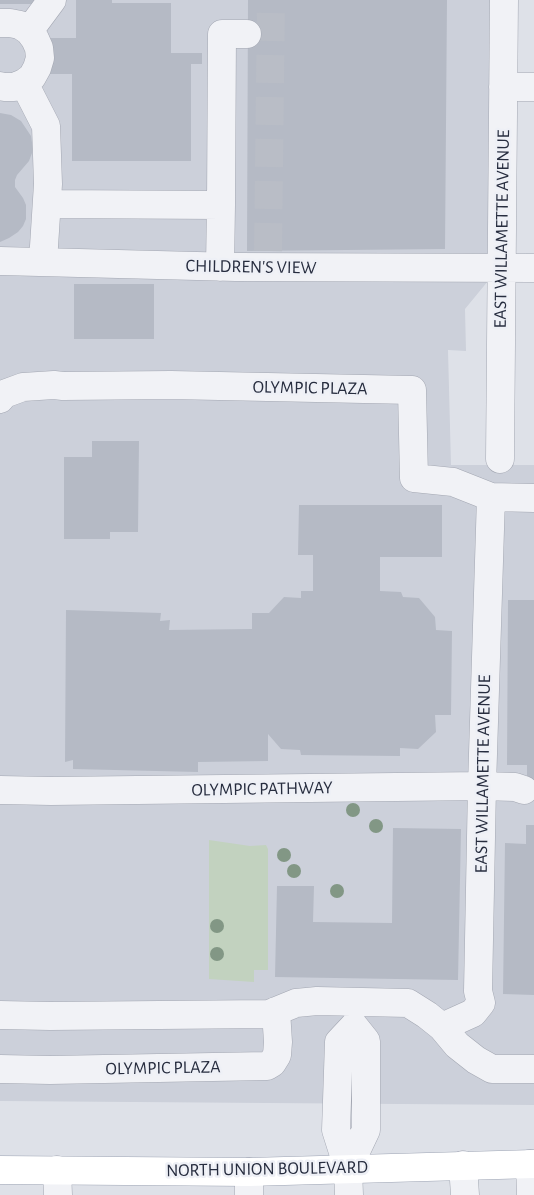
<!DOCTYPE html>
<style>
body{margin:0}
canvas{display:block;background:#dee1e8}
</style>
<canvas width="534" height="1195"></canvas>
<script>
const ctx = document.querySelector('canvas').getContext('2d');
ctx.lineJoin = 'round';
function fill(path, color) {
  ctx.fillStyle = color;
  ctx.fill(path, 'evenodd');
}
function poly(rows) {
  const path = new Path2D();
  for (const r of rows) {
    path.moveTo(r[0], r[1]);
    for (let i = 2; i < r.length; i += 2) path.lineTo(r[i], r[i + 1]);
  }
  return path;
}
function stroke(path, color, width, dash) {
  ctx.strokeStyle = color;
  ctx.lineWidth = width;
  ctx.lineCap = dash ? 'butt' : 'round';
  ctx.setLineDash(dash || []);
  ctx.stroke(path);
}
function label(font, color, halo, rows, align = 'center') {
  ctx.font = font + ' "Alegreya Sans",sans-serif';
  ctx.lineWidth = 5;
  ctx.setLineDash([]);
  ctx.textBaseline = 'middle';
  ctx.strokeStyle = halo;
  ctx.fillStyle = color;
  for (const [text, x, y, turn = 0] of rows) {
    ctx.save();
    ctx.translate(x, y);
    ctx.rotate((+turn || 0) * Math.PI / 180);
    ctx.textAlign = isNaN(turn) ? turn : align;
    if (halo) ctx.strokeText(text, 0, 0);
    ctx.fillText(text, 0, 0);
    ctx.restore();
  }
}
fill(poly([
 [0,0,490,0,488,281,465,309,466,351,448,350,451,465,534,465,534,1105,0,1101]
]), '#ccd0da');
fill(poly([
 [209,840,250,846,266,845,268,849,268,970,254,970,254,982,209,979]
]), '#c2d2bf');
fill(poly([
 [0,0,43,0,42,4,0,4],
 [76,0,112,0,112,3,171,3,171,53,202,53,202,64,191,64,191,161,72,161,72,74,49,74,49,38,76,38],
 [248,0,447,0,445,249,247,251],
 [0,113,11,115,21,121,31,136,33,149,32,153,29,161,17,175,15,180,15,187,23,198,26,205,26,219,23,226,18,232,9,238,0,242],
 [74,284,154,284,154,339,74,339],
 [92,441,139,441,138,532,110,532,110,539,64,539,64,457,92,457],
 [299,505,442,505,442,557,380,557,380,591,401,592,403,597,419,598,435,617,436,630,452,631,451,715,435,715,436,732,418,749,400,748,400,756,301,755,300,750,281,749,268,734,268,761,198,762,198,772,73,769,73,760,65,762,66,610,161,613,160,621,170,620,169,630,252,629,252,613,269,613,284,597,301,598,301,591,313,591,313,555,298,555],
 [508,600,534,600,534,786,527,786,527,765,507,765],
 [526,825,534,825,534,995,503,994,505,843,526,844],
 [393,828,461,829,458,980,275,977,277,886,314,886,313,922,392,923]
]), '#b5bac5');
stroke(poly([
 [268,251,271,0]
]), '#b9bdc6', 28, [28, 14]);
const minor = poly([
 [0,23,10,23,20,25,29,31,35,39,39,48,40,58,37,68,32,77,24,83,14,87,4,87,0,86],
 [29,31,52,0],
 [24,83,46,126,48,184,43,262],
 [503,87,534,87],
 [47,204,221,205,220,267],
 [221,205,222,34,247,34],
 [0,261,236,267,534,268],
 [0,399,4,394,23,387,54,385,63,386,171,385,412,390,414,478,453,482,491,497,534,498],
 [500,459,504,0],
 [0,790,51,791,482,786,515,787,524,790],
 [0,1015,50,1016,269,1014,296,1003,317,1001,408,1003,427,1015,442,1027,457,1045,476,1060,492,1069,534,1069],
 [442,1027,473,1013,481,1003,478,991,482,786,491,497],
 [0,1069,50,1070,267,1066,272,1063,277,1055,278,1042,276,1011],
 [530,1164,531,1195],
 [463,1165,465,1195],
 [348,1168,366,1130,366,1041,354,1026,339,1042,336,1130,348,1168,349,1195],
 [57,1170,58,1195],
 [249,1195,249,1172]
]);
const major = poly([
 [0,1170,249,1172,534,1164]
]);
stroke(minor, '#a3a7b2', 29);
stroke(major, '#9da4b4', 29);
stroke(minor, '#f1f2f6', 28);
stroke(major, '#fff', 28);
ctx.fillStyle = '#829785';
for (const [x, y] of [
 [353,810],
 [376,826],
 [284,855],
 [294,871],
 [337,891],
 [217,926],
 [217,954]
]) {
  ctx.beginPath();
  ctx.arc(x, y, 7, 0, 2 * Math.PI);
  ctx.fill();
}
label('18px', '#272d3f', '#eef0f6', [
 ["EAST WILLAMETTE AVENUE",502,229,-89],
 ["CHILDREN'S VIEW",251,267,1],
 ["OLYMPIC PLAZA",310,388,1],
 ["EAST WILLAMETTE AVENUE",483,774,-89],
 ["OLYMPIC PATHWAY",262,789,-1],
 ["OLYMPIC PLAZA",163,1068,-1],
 ["NORTH UNION BOULEVARD",267,1169,-1]
]);
</script>
